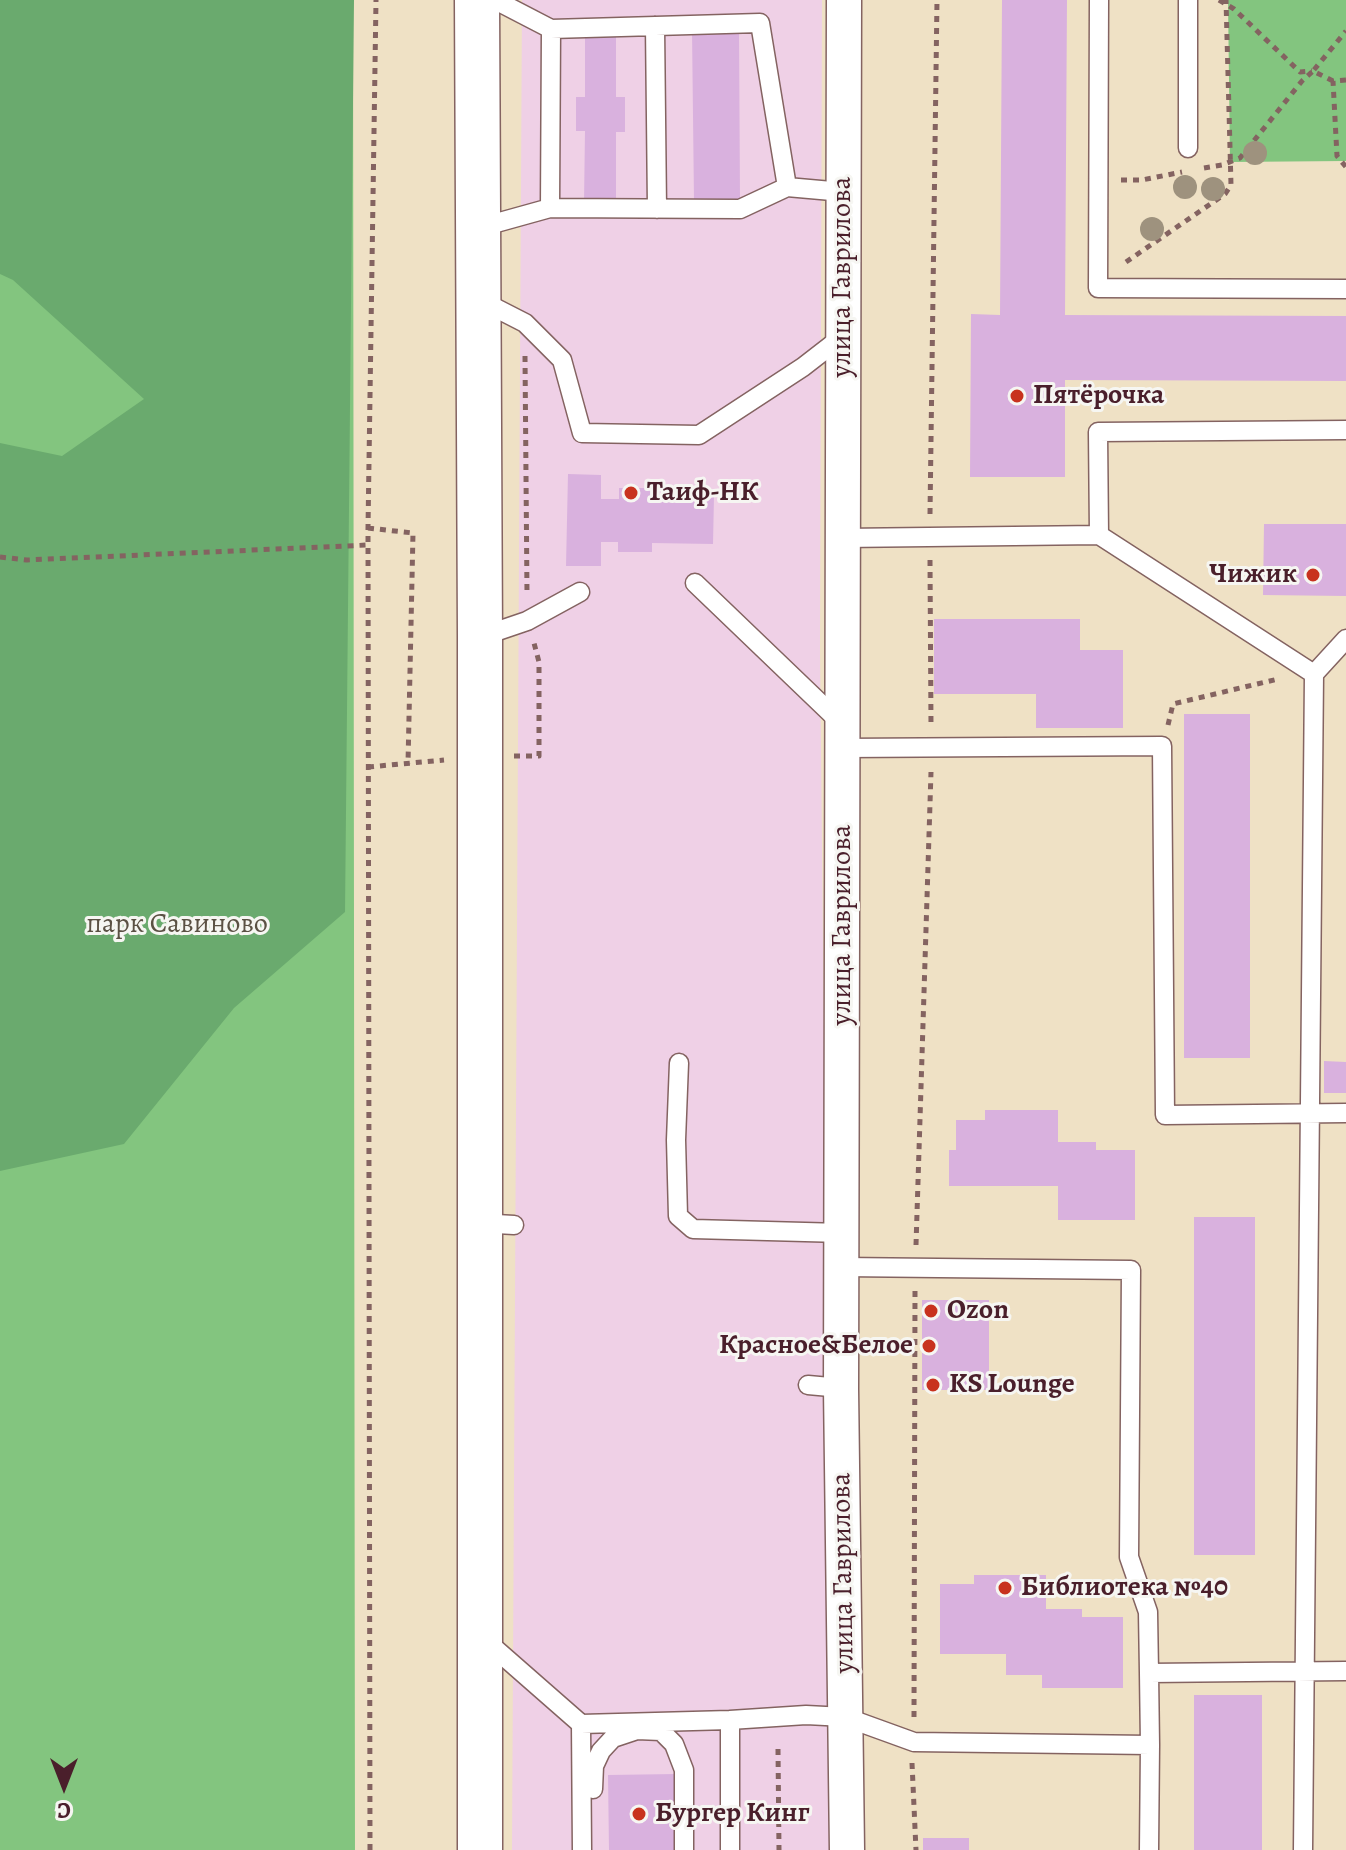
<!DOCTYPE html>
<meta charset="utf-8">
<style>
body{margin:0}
#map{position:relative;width:1346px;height:1850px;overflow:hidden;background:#efe1c5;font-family:Alegreya,serif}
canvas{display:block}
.north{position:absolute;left:24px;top:1746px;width:80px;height:80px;-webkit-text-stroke:6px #f6f6f2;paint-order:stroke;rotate:180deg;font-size:22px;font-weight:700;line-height:32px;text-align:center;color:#4a1f2b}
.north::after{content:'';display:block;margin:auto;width:28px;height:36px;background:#4a1f2b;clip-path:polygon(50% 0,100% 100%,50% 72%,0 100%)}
</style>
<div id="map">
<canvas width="1346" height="1850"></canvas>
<div class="north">С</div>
</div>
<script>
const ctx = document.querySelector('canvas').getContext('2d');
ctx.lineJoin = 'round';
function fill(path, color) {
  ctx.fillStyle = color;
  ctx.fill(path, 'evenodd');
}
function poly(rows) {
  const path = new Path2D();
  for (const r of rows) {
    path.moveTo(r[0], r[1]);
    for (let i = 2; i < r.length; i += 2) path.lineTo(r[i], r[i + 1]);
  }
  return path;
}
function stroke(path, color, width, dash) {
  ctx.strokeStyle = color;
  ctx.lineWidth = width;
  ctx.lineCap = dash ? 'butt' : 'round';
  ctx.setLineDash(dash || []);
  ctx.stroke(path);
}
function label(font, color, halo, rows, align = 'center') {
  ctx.font = font + ' Alegreya,serif';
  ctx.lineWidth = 6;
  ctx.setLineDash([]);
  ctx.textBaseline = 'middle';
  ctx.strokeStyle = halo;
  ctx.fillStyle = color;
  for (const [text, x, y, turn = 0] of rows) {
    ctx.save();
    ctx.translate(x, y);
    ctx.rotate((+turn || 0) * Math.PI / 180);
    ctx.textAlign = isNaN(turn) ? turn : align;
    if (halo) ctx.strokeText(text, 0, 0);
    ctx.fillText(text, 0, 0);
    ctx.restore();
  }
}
fill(poly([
 [522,0,822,0,820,649,832,1850,512,1850]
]), '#efd0e6');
fill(poly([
 [0,0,353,0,355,1850,0,1850],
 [1228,0,1346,0,1346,161,1230,162]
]), '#83c57f');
fill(poly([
 [0,0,354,0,345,912,234,1008,124,1144,0,1171,0,443,62,456,144,399,13,280,0,274]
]), '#6aaa6e');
fill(poly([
 [1002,0,1067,0,1065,315,1346,316,1346,381,1065,380,1065,477,970,477,971,314,1000,315],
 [739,29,740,201,694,201,692,30],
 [585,30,616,30,616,97,625,97,625,132,616,132,616,203,584,203,585,131,576,131,576,97,585,97],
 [568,474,601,475,601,499,619,499,619,488,653,488,653,495,714,496,713,544,652,543,652,552,618,552,618,542,601,542,601,566,566,566],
 [1264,524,1346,524,1346,596,1263,595],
 [934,619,1080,619,1080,650,1123,650,1123,728,1036,728,1036,694,934,694],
 [1184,714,1250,714,1250,1058,1184,1058],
 [1324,1061,1346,1062,1346,1093,1324,1093],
 [985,1110,1058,1110,1058,1142,1096,1142,1096,1150,1135,1150,1135,1220,1058,1220,1058,1186,949,1186,949,1150,956,1150,956,1120,985,1120],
 [1194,1217,1255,1217,1255,1555,1194,1555],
 [922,1300,989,1300,989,1390,922,1390],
 [974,1575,1046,1575,1046,1609,1082,1609,1082,1617,1123,1617,1123,1688,1042,1688,1042,1675,1006,1675,1006,1654,940,1654,940,1584,974,1584],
 [1194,1695,1262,1695,1262,1850,1194,1850],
 [676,1774,677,1850,609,1850,608,1775],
 [923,1838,969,1838,969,1850,923,1850]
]), '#d9b1de');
const service = poly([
 [1099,0,1098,288,1346,289],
 [1188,0,1188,148],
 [655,26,657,209],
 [551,29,760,23,787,187],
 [550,208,740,209,787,187,843,192],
 [478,228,550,208,551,29,495,0],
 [480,300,525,323,562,360,582,433,699,435,803,367,843,336],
 [1099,535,1314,674,1303,1850],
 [843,538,1099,535,1098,432,1346,430],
 [695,583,843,725],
 [480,637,527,621,580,592],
 [1314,674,1346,639],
 [843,748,1162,746,1165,1115,1346,1113],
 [679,1063,676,1140,678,1216,693,1229,842,1233],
 [478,1223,514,1225],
 [842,1267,1131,1270,1129,1557,1148,1612,1149,1673],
 [808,1385,841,1388],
 [484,1639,581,1724],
 [730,1720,806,1715,845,1717,914,1742,1150,1745,1149,1673,1346,1671],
 [593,1789,594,1766,601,1751,613,1738,637,1730,661,1731,674,1744,684,1770,684,1850],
 [582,1850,581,1724,730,1720,730,1850],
 [1149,1850,1150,1745]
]);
const minor = poly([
 [844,0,841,1388,847,1850]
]);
const secondary = poly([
 [477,0,480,637,480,1850]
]);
stroke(service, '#846361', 21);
stroke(minor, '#846361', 37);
stroke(secondary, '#846361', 47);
stroke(poly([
 [1219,0,1234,9,1300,72,1312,71],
 [1346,80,1333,81,1337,156,1346,167],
 [1333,81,1313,71,1346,31],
 [1204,168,1222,165,1240,158,1302,81,1313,71],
 [1121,180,1142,180,1182,172],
 [1126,262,1225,194,1231,185,1226,0],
 [525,356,527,594],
 [930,514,937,0],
 [368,528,413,533,408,764],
 [0,557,27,560,368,545],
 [930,560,931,726],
 [1168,725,1173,704,1278,679],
 [514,756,539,756,539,662,534,643],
 [368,767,444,760],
 [916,1245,931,772],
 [914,1717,915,1291],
 [778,1749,779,1850],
 [912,1763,916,1850],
 [370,1850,368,528,376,0]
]), '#846361', 5, [6, 6]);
stroke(service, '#fff', 18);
stroke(minor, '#fff', 34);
stroke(secondary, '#fff', 44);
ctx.fillStyle = '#9e927e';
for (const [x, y] of [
 [1255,153],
 [1185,187],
 [1213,189],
 [1152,229]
]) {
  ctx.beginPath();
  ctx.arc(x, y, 12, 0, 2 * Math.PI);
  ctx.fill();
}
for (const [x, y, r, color] of [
 [1017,396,8,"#c8321e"],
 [631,493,8,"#c8321e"],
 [1313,575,8,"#c8321e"],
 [931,1311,8,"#c8321e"],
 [929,1346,8,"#c8321e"],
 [933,1385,8,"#c8321e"],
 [1005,1588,8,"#c8321e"],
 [639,1814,8,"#c8321e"]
]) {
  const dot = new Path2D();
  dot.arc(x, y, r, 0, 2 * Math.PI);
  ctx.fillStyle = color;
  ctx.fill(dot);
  stroke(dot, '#f6f6f2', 3);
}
label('28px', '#4a1f2b', '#f6f6f2', [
 ["улица Гаврилова",843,277,-90],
 ["улица Гаврилова",843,925,-90],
 ["улица Гаврилова",844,1573,-91]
]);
label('bold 28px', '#4a1f2b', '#f6f6f2', [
 ["Пятёрочка",1033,396],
 ["Таиф-НК",647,493],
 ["Чижик",1297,575,"right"],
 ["Ozon",947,1311],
 ["Красное&Белое",913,1346,"right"],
 ["KS Lounge",949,1385],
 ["Библиотека №40",1021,1588],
 ["Бургер Кинг",655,1814]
], 'left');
label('28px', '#5b5144', '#f6f6f2', [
 ["парк Савиново",177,925]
]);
</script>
